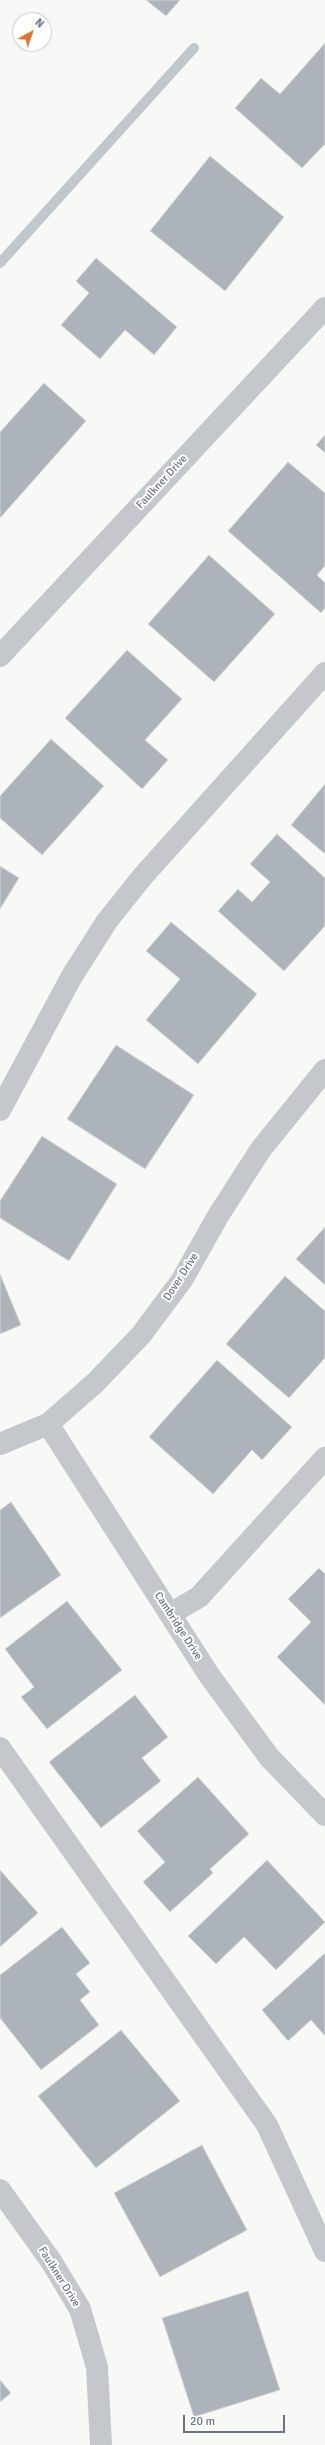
<!DOCTYPE html>
<style>
body{margin:0}
#map{position:relative;width:325px;height:2445px;overflow:hidden;background:#f8f8f6;font-family:Signika,sans-serif}
canvas{display:block}
.north{position:absolute;left:12px;top:12px;width:40px;height:40px;box-sizing:border-box;background:#fff;border:1px solid #c3c7ce;border-radius:50%;rotate:40deg;font-size:11px;font-weight:700;line-height:16px;text-align:center;color:#697485}
.north::after{content:'';display:block;margin:auto;width:14px;height:18px;background:#d77536;clip-path:polygon(50% 0,100% 100%,50% 72%,0 100%)}
.scale{position:absolute;left:183px;top:2415px;width:102px;height:18px;box-sizing:border-box;border:2px solid #697485;border-top:0;padding-left:5px;font-size:12px;line-height:14px;white-space:nowrap;color:#697485;-webkit-text-stroke:3px #fff;paint-order:stroke}
</style>
<div id="map">
<canvas width="325" height="2445"></canvas>
<div class="north">N</div>
<div class="scale">20 m</div>
</div>
<script>
const ctx = document.querySelector('canvas').getContext('2d');
ctx.lineJoin = 'round';
function poly(rows) {
  const path = new Path2D();
  for (const r of rows) {
    path.moveTo(r[0], r[1]);
    for (let i = 2; i < r.length; i += 2) path.lineTo(r[i], r[i + 1]);
  }
  return path;
}
function stroke(path, color, width, dash) {
  ctx.strokeStyle = color;
  ctx.lineWidth = width;
  ctx.lineCap = dash ? 'butt' : 'round';
  ctx.setLineDash(dash || []);
  ctx.stroke(path);
}
function fill(path, color) {
  ctx.fillStyle = color;
  ctx.fill(path, 'evenodd');
}
function label(font, color, halo, rows, align = 'center') {
  ctx.font = font + ' Signika,sans-serif';
  ctx.lineWidth = 4;
  ctx.setLineDash([]);
  ctx.textBaseline = 'middle';
  ctx.strokeStyle = halo;
  ctx.fillStyle = color;
  for (const [text, x, y, turn = 0] of rows) {
    ctx.save();
    ctx.translate(x, y);
    ctx.rotate((+turn || 0) * Math.PI / 180);
    ctx.textAlign = isNaN(turn) ? turn : align;
    if (halo) ctx.strokeText(text, 0, 0);
    ctx.fillText(text, 0, 0);
    ctx.restore();
  }
}
stroke(poly([
 [0,263,194,48]
]), '#c0c7cd', 10);
const building = poly([
 [146,0,180,0,166,16,146,0],
 [325,43,325,144,302,168,235,108,261,78,280,94,325,43],
 [210,156,284,217,225,291,150,231,210,156],
 [96,258,177,327,154,355,125,330,100,359,61,325,89,293,76,281,96,258],
 [44,383,86,421,0,518,0,432,44,383],
 [325,435,325,453,316,445,325,435],
 [288,462,325,493,325,566,317,575,325,583,325,608,321,613,228,531,288,462],
 [209,555,275,614,214,682,148,624,209,555],
 [127,650,182,699,145,740,168,760,142,789,65,718,127,650],
 [51,739,104,786,42,855,0,818,0,796,51,739],
 [325,784,325,854,291,825,325,784],
 [277,834,325,878,325,926,284,971,218,911,238,889,252,902,270,882,250,864,277,834],
 [0,866,19,878,0,909,0,866],
 [171,922,257,994,198,1064,146,1020,180,979,146,951,171,922],
 [116,1045,194,1095,145,1169,67,1119,116,1045],
 [42,1136,117,1184,69,1261,0,1218,0,1201,42,1136],
 [325,1227,325,1285,296,1259,325,1227],
 [0,1274,21,1325,0,1334,0,1274],
 [285,1276,325,1311,325,1358,289,1398,226,1344,285,1276],
 [217,1360,292,1427,262,1460,252,1450,213,1494,149,1437,217,1360],
 [11,1502,61,1575,0,1618,0,1510,11,1502],
 [319,1568,325,1574,325,1705,277,1657,311,1622,288,1599,319,1568],
 [67,1601,122,1670,47,1729,21,1697,34,1687,5,1649,67,1601],
 [135,1695,168,1737,142,1758,161,1781,101,1828,49,1762,135,1695],
 [198,1777,249,1834,210,1869,213,1873,170,1912,143,1882,165,1862,137,1831,198,1777],
 [267,1860,325,1922,276,1970,244,1937,216,1964,188,1936,267,1860],
 [0,1870,38,1913,0,1947,0,1870],
 [62,1927,90,1963,76,1974,90,1992,80,2000,99,2025,41,2070,0,2018,0,1975,62,1927],
 [325,1953,325,2036,311,2020,288,2041,262,2010,325,1953],
 [121,2030,180,2101,96,2168,38,2096,121,2030],
 [202,2145,247,2230,160,2277,114,2193,202,2145],
 [248,2291,280,2390,194,2417,162,2318,248,2291],
 [0,2380,11,2393,0,2402,0,2380]
]);
fill(building, '#adb3ba');
stroke(building, '#dadad8', 1);
stroke(poly([
 [0,656,325,308],
 [0,1110,72,976,107,921,143,876,325,673],
 [48,1424,209,1675,269,1757,325,1815],
 [0,1444,48,1424,95,1383,141,1335,182,1280,218,1216,261,1149,325,1070],
 [170,1614,199,1597,325,1458],
 [0,1748,267,2125,325,2251],
 [0,2190,51,2261,80,2309,97,2367,101,2445]
]), '#c4c7cb', 22);
label('11px', '#697485', '#fff', [
 ["Faulkner Drive",162,482,-47],
 ["Dover Drive",181,1277,-57],
 ["Cambridge Drive",178,1626,57],
 ["Faulkner Drive",59,2277,58]
]);
</script>
